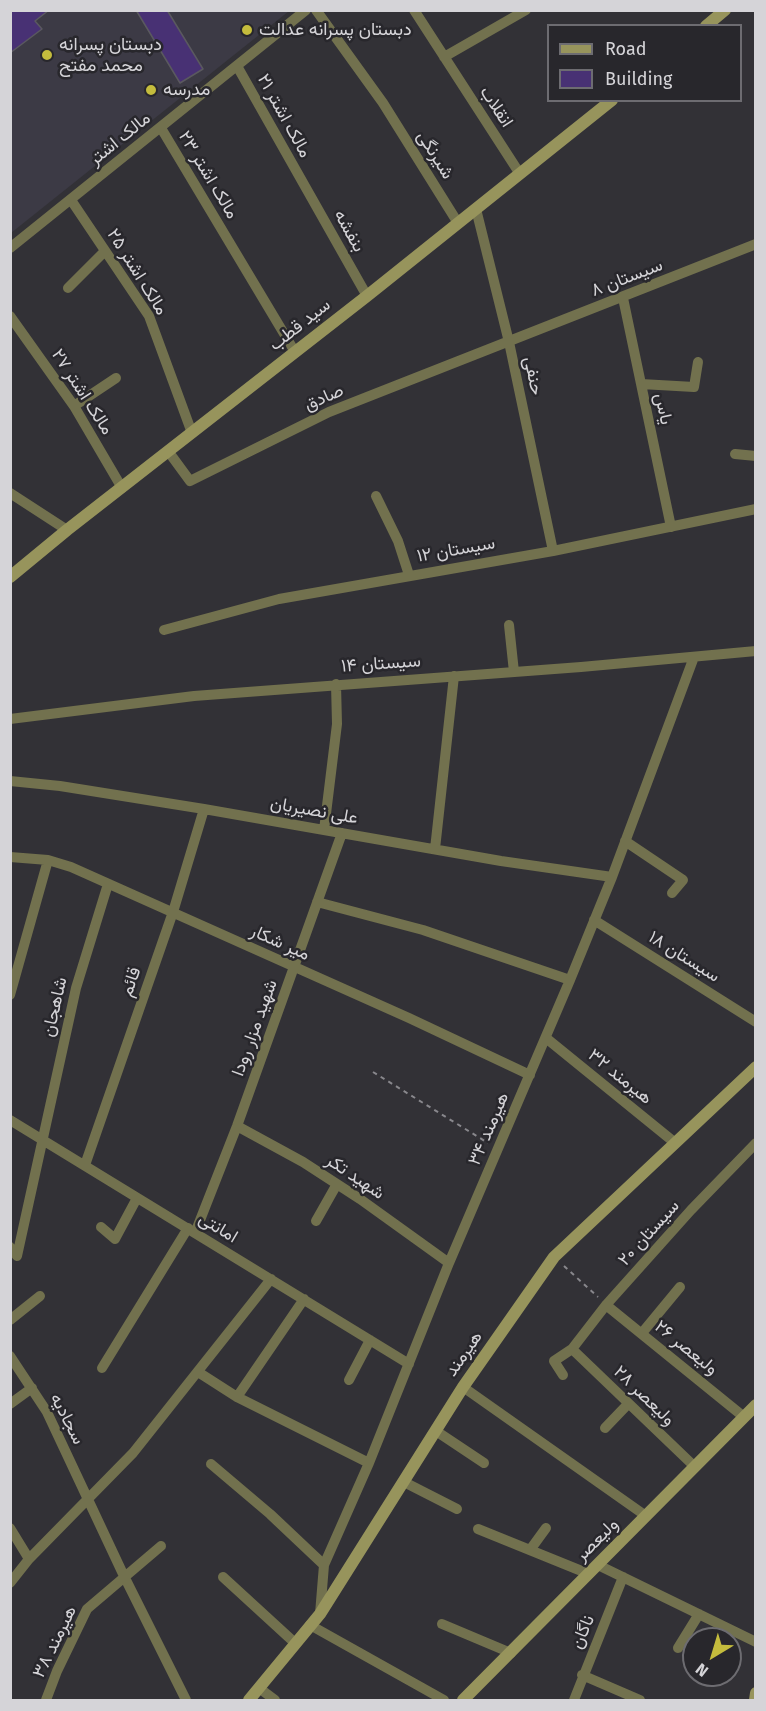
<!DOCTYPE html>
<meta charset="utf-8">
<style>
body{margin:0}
#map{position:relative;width:766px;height:1711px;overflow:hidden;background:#323136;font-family:"Fira Sans",sans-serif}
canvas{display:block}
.frame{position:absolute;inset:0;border:12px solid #d5d4d8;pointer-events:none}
.legend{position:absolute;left:547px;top:24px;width:195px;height:78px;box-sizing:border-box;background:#28272c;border:2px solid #6d6c71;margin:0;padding:8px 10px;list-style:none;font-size:18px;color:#d5d4d8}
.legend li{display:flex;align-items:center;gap:12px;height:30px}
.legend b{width:30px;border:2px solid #6d6c71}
.north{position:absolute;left:682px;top:1627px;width:60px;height:60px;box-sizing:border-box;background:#28272c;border:2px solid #6d6c71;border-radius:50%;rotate:218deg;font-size:16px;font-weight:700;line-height:24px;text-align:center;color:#d5d4d8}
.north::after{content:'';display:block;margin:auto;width:21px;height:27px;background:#c4bc3d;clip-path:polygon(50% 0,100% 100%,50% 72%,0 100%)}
</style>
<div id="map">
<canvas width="766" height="1711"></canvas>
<div class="frame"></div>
<ul class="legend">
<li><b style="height:8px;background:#97945c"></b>Road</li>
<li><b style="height:16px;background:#483174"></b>Building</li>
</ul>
<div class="north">N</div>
</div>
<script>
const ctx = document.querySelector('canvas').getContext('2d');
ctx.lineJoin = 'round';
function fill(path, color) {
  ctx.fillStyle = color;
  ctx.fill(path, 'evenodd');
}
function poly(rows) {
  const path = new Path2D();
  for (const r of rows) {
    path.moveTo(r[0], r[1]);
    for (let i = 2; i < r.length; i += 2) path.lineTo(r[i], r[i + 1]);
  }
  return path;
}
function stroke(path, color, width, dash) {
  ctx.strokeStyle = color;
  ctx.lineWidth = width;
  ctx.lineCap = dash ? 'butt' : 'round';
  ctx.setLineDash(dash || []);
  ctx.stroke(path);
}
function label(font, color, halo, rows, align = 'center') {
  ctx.font = font + ' "Fira Sans",Vazirmatn,sans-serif';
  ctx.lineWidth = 5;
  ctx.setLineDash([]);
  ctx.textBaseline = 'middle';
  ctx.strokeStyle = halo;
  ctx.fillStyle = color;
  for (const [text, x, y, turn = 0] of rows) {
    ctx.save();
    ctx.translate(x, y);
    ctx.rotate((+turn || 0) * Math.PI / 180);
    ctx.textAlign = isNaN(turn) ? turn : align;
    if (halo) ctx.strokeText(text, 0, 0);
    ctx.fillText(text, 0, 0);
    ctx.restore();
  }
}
fill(poly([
 [11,11,289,11,11,233]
]), '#3c3a45');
const building = poly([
 [10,10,49,10,35,21,42,29,10,53,10,10],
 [136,10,167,10,203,69,180,83,136,10]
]);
fill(building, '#483174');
stroke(building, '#5a595f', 1.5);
stroke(poly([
 [373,1072,488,1143],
 [564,1266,598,1297]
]), '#88878c', 2, [4.5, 4.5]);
stroke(poly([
 [316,10,383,103,458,223],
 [414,10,520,174],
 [444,57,526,10],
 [237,66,367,296],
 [161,128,295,352],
 [71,200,149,316,192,433],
 [476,209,509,342,553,551],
 [10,248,306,10],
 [68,288,105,251],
 [623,298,671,527],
 [10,316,74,406,122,488],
 [641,384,694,387,698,362],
 [74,406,116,378],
 [168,451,190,481,329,412,756,244],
 [735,454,756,456],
 [10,493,67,530],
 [376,496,398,541,409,575],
 [509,625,514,672],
 [164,630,279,599,553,551,756,509],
 [10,719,194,696,581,667,756,651],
 [10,781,60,786,204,809,501,861,612,877],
 [324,830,337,724,336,684],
 [625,841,683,880,672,893],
 [435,849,454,676],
 [10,857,48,860,71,867,409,1018,530,1075],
 [317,902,423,930,570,980],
 [594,920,756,1022],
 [10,995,48,860],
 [546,1038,674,1142],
 [10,1120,409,1364],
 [237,1126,303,1162,360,1199,449,1263],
 [85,1165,173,912,204,809],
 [316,1221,337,1184],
 [101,1227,115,1239,137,1198],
 [195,1233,237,1126,342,833],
 [10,1247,17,1256,76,988,108,884],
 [606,1305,744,1417],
 [10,1320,40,1296],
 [642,1333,680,1287],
 [572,1349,695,1467],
 [10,1356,47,1412,124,1576,186,1700],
 [102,1368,188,1228],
 [198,1372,237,1397,369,1463],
 [563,1375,554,1361,572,1349,606,1305,691,1210,756,1143],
 [349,1380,370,1340],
 [463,1387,646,1516],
 [237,1397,304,1299],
 [10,1404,32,1388],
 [605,1428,628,1404],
 [436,1431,484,1463],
 [211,1464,270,1514,324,1565],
 [404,1482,457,1509],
 [10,1528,29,1559],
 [478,1529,589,1574],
 [530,1550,546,1528],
 [598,1565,756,1642],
 [223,1577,295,1643],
 [10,1583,29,1559,133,1453,271,1279],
 [320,1614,324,1565,369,1463,449,1263,570,980,612,877,694,657],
 [442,1624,511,1653],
 [310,1625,444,1700],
 [678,1648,699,1614],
 [582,1675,640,1700],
 [259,1688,275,1700],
 [46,1700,57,1671,87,1609,161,1546],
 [574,1700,623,1577]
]), '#72714e', 10);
stroke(poly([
 [706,26,725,10],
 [10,577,67,530,367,296,612,100],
 [249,1700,320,1614,463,1387,554,1257,756,1067],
 [463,1700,756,1405],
 [755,1700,756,1693]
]), '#97945c', 12);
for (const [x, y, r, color] of [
 [247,30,6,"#c4bc3d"],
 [47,55,6,"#c4bc3d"],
 [151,90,6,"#c4bc3d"]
]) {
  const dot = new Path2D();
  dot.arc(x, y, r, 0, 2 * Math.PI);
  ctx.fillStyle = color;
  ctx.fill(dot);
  stroke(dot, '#28272c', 2);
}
label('18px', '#d5d4d8', '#28272c', [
 ["دبستان پسرانه عدالت",259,30],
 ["دبستان پسرانه",59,45],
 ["محمد مفتح",59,66],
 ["مدرسه",163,90]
], 'left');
label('18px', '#d5d4d8', '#28272c', [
 ["انقلاب",496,107,57],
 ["مالک اشتر ۲۱",284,116,61],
 ["مالک اشتر",120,139,-39],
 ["شیرنگی",435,155,58],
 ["مالک اشتر ۲۳",208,175,59],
 ["بنفشه",349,231,61],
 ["مالک اشتر ۲۵",137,272,58],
 ["سیستان ۸",627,278,-21],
 ["سید قطب",300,325,-38],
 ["حنفی",533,376,78],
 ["مالک اشتر ۲۷",82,392,57],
 ["صادق",324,398,-24],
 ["یاس",663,409,78],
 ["سیستان ۱۲",456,550,-10],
 ["سیستان ۱۴",381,664,-4],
 ["علی نصیریان",314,811,10],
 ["میر شکار",280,943,24],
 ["سیستان ۱۸",684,957,32],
 ["قائم",131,982,-71],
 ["شاهجان",55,1007,-77],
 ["شهید مزار رودا",255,1028,-70],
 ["هیرمند ۳۲",620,1077,39],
 ["هیرمند ۳۴",489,1129,-67],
 ["شهید تکر",355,1177,34],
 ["امانتی",218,1228,31],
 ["سیستان ۲۰",649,1233,-48],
 ["ولیعصر ۲۶",686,1348,39],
 ["هیرمند",464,1354,-55],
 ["ولیعصر ۲۸",644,1396,44],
 ["سجادیه",67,1419,63],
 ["ولیعصر",597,1540,-45],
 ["ناگان",583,1632,-67],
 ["هیرمند ۳۸",55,1642,-64]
]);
</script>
